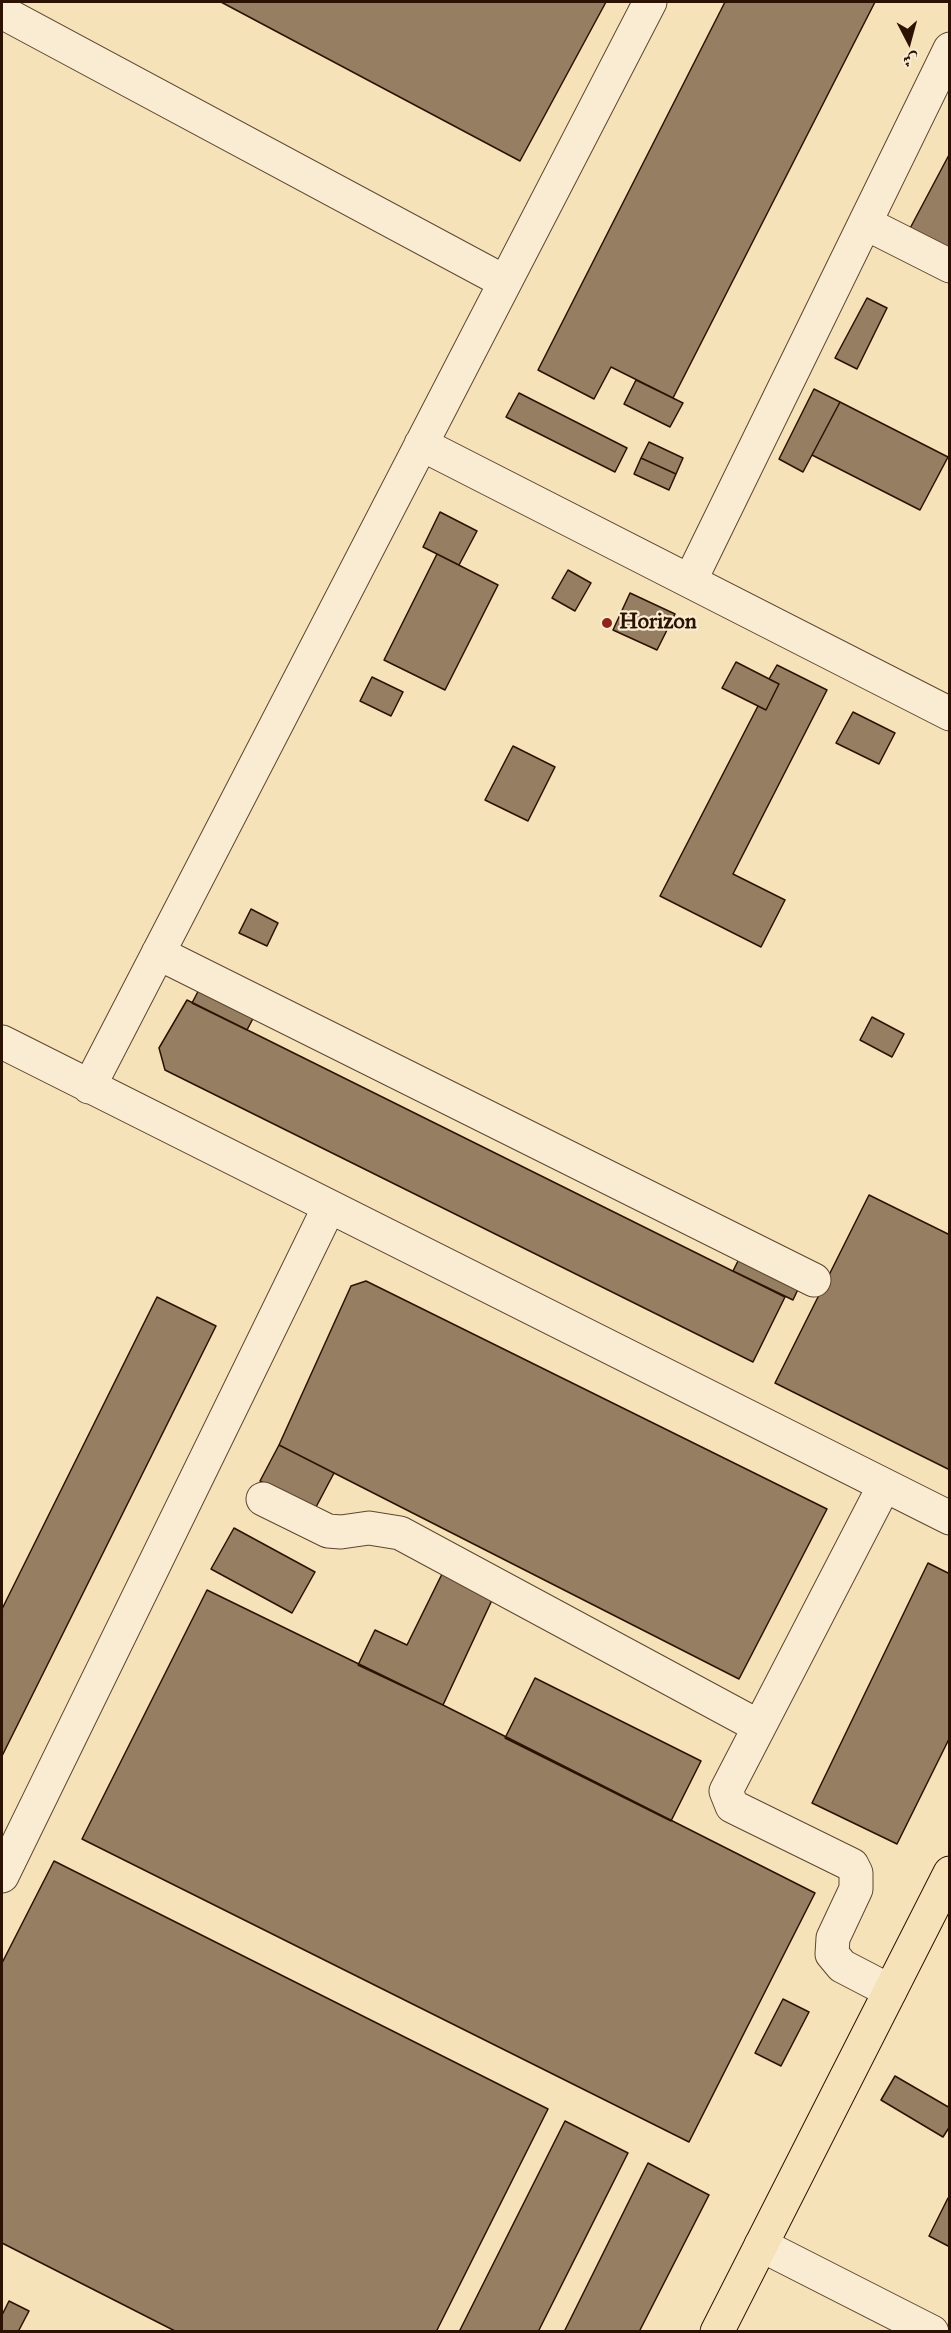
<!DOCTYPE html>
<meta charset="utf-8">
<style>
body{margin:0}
#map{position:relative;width:951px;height:2333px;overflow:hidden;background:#f6e2b9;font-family:"IM FELL Great Primer",Amiri,serif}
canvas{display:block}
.frame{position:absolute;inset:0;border:3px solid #2c1202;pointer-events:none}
.north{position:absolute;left:879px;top:12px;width:60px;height:60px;-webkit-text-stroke:4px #f9ecd2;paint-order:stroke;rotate:174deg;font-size:16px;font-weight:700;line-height:24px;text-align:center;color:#2c1202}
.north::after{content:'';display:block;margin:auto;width:21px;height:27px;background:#2c1202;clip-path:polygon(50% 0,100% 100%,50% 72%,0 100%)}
</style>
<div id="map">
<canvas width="951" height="2333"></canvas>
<div class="frame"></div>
<div class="north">ش</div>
</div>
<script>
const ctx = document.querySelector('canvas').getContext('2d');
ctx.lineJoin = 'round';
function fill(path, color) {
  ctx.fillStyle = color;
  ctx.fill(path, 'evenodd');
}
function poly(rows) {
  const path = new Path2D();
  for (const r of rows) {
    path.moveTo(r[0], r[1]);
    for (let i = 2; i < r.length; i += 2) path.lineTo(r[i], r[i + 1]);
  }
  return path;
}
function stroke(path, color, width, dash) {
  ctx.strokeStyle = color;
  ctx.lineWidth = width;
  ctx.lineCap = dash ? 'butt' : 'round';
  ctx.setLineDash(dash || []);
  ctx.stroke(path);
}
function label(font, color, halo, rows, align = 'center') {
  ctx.font = font + ' "IM FELL Great Primer",serif';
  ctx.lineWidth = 4.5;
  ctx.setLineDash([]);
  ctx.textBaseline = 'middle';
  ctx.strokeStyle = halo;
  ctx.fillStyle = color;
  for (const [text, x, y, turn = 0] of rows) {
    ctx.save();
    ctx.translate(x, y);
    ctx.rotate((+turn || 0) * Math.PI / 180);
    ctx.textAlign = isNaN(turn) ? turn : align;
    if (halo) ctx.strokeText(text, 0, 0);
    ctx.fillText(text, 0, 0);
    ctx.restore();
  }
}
const building = poly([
 [221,2,606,2,520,161,221,2],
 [725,2,875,2,673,398,611,367,594,399,538,370,725,2],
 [950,153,950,255,907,234,950,153],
 [867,298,887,308,857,369,835,358,867,298],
 [636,380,683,403,670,427,624,404,636,380],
 [814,389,840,402,803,472,779,459,814,389],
 [519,393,627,448,615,472,506,417,519,393],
 [840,402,948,457,920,510,812,455,840,402],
 [649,442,683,458,676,474,641,458,649,442],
 [641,458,676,474,669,490,634,474,641,458],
 [440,512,477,531,459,565,423,547,440,512],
 [437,554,498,585,445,690,384,660,437,554],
 [568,570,591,583,575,611,552,598,568,570],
 [630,593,675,614,657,650,613,630,630,593],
 [736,662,779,684,766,710,722,688,736,662],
 [777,665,827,690,733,874,785,900,761,947,660,896,758,706,766,710,779,684,769,679,777,665],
 [372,677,403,692,391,716,360,701,372,677],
 [853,712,895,733,879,764,836,743,853,712],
 [513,746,555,767,528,821,485,800,513,746],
 [251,909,278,923,267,946,239,933,251,909],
 [204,980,259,1007,247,1030,192,1003,204,980],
 [187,1000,785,1297,753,1362,165,1070,159,1048,187,1000],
 [872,1017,904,1034,892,1057,860,1040,872,1017],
 [869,1195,950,1235,950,1470,775,1383,869,1195],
 [741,1255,800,1285,793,1300,733,1271,741,1255],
 [366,1281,827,1509,739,1679,279,1445,351,1286,366,1281],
 [157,1297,216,1326,2,1756,2,1609,157,1297],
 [279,1445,334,1473,315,1509,260,1481,279,1445],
 [234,1528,315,1572,292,1613,211,1569,234,1528],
 [928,1563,950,1574,950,1737,897,1844,812,1803,928,1563],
 [442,1574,493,1598,443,1705,358,1665,375,1630,407,1645,442,1574],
 [207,1590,443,1705,815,1893,689,2142,82,1839,207,1590],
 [535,1678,701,1761,671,1821,505,1738,535,1678],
 [54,1861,548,2109,436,2332,177,2332,2,2243,2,1963,54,1861],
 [783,1999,809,2012,781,2066,755,2053,783,1999],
 [895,2076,950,2108,950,2126,943,2137,881,2100,895,2076],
 [565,2121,628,2153,538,2332,459,2332,565,2121],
 [648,2163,709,2195,639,2332,564,2332,648,2163],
 [948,2198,950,2199,950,2247,929,2236,948,2198],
 [9,2301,29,2311,18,2332,2,2332,2,2315,9,2301]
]);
fill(building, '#957e61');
stroke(building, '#2c1202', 1.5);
const minor = poly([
 [2,12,505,282],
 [865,223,950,266],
 [421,444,950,714],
 [690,581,950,49],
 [158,953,814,1280],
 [2,1042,950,1518],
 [89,1087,650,2],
 [884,1486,726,1791,732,1806,740,1810,852,1865,856,1873,856,1889,833,1938,832,1954,842,1966,890,1991],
 [263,1499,328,1531,341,1532,369,1528,400,1533,758,1726],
 [2,1876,329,1207],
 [761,2245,932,2332]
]);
const major = poly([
 [717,2332,950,1873]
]);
stroke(minor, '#5e4630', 35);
stroke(major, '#2c1202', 35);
stroke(minor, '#f9ecd2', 33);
stroke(major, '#f6e2b9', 33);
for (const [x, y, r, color] of [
 [607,623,6,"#8f2418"]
]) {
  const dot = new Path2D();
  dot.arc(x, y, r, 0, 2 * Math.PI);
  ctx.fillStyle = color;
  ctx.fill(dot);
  stroke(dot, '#f9ecd2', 2);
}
label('bold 22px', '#2c1202', '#f9ecd2', [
 ["Horizon",619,623]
], 'left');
</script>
